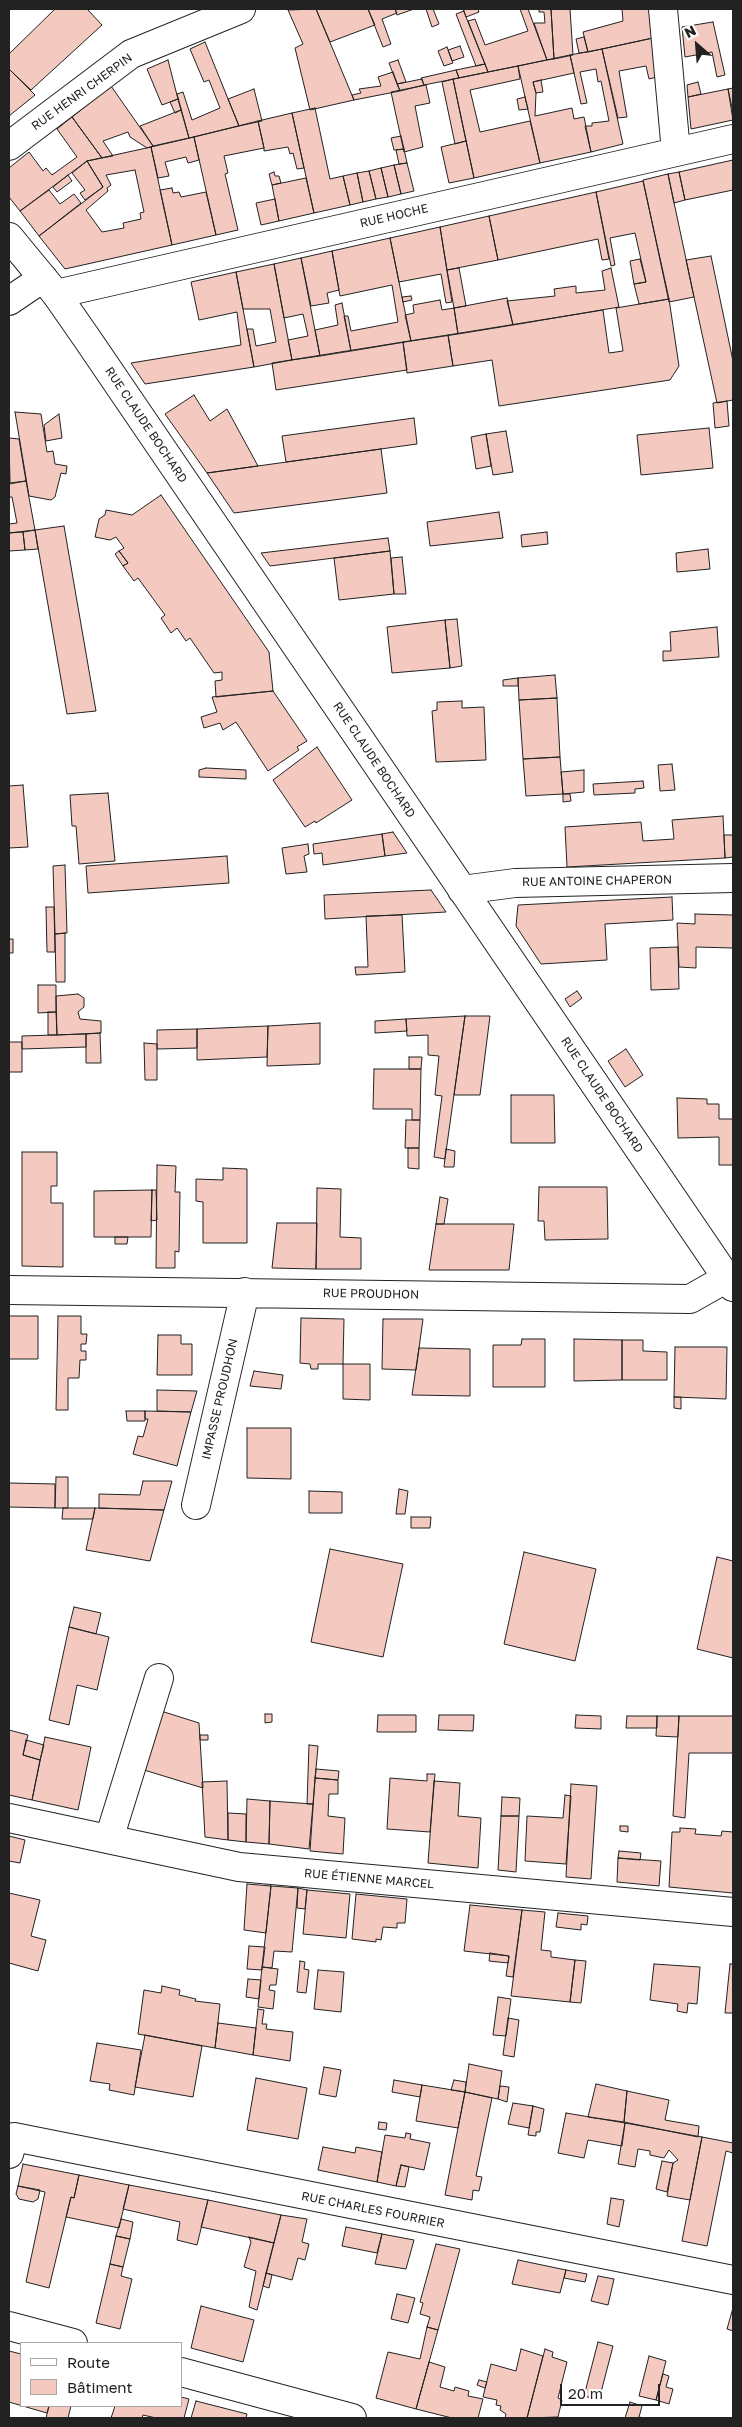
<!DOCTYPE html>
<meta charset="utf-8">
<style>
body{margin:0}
#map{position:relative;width:742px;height:2427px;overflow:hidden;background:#fff;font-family:"Golos Text",sans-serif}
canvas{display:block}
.frame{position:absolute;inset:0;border:10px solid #222;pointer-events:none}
.legend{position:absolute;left:20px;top:2342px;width:162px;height:65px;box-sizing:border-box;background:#fff;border:1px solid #a7a7a7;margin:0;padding:6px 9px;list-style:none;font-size:15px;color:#222}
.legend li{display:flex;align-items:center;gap:10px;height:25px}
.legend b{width:25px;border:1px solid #a7a7a7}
.north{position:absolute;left:672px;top:20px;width:50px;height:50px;-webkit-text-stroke:4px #fff;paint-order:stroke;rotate:333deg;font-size:14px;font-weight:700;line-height:20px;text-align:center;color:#222}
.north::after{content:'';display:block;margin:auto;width:18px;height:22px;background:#222;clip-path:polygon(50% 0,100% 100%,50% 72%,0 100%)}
.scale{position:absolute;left:560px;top:2384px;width:100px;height:22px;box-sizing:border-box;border:2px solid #222;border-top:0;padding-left:6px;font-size:15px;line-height:18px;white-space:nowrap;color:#222;-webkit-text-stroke:4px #fff;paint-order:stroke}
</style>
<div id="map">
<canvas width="742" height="2427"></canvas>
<div class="frame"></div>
<ul class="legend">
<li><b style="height:6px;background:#fff"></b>Route</li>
<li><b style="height:14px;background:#f3c9c0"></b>Bâtiment</li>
</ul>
<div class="north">N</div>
<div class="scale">20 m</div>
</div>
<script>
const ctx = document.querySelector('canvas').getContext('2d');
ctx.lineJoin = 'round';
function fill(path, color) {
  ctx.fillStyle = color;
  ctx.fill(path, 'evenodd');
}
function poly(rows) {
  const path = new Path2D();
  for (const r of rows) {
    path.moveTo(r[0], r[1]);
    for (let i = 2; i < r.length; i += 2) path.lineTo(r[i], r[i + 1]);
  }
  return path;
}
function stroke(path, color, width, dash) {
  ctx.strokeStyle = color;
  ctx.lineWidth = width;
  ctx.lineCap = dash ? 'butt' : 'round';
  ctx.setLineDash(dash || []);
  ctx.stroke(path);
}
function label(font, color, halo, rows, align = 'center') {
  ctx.font = font + ' "Golos Text",sans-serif';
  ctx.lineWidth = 4;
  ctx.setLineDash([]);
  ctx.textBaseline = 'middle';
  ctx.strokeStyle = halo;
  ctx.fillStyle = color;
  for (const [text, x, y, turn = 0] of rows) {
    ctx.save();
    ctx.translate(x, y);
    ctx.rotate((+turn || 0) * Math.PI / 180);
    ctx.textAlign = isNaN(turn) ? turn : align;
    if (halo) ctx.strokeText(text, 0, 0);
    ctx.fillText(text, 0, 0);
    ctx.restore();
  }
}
const building = poly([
 [55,9,87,9,102,25,31,90,9,69,9,54,55,9],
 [316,9,354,100,310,110,295,48,303,44,288,10,316,9],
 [316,9,368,9,375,25,330,42,316,9],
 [368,9,395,9,397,13,382,19,391,44,383,47,368,9],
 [395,9,414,9,397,15,395,9],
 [426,9,433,9,439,24,432,27,426,9],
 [463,9,478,9,479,12,466,17,463,9],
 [520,9,528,9,547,60,488,72,468,21,475,19,485,45,528,31,520,9],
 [539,9,551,9,554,59,547,60,534,23,545,23,544,12,539,12,539,9],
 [551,9,570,9,573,55,554,59,551,9],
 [622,9,651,9,653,38,588,52,583,32,623,21,622,9],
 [464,11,466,17,485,64,476,66,456,14,464,11],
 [713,22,725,75,717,77,712,52,685,57,682,27,713,22],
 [584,37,588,52,579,53,576,39,584,37],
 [653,38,657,77,649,79,646,66,619,71,627,117,618,118,602,49,653,38],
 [205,42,239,126,189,138,177,94,183,92,192,120,220,108,209,80,204,82,190,49,205,42],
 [460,46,464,57,452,61,448,50,460,46],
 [447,47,453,63,444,66,438,51,447,47],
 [602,49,623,144,591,152,585,126,592,126,592,123,609,121,601,81,598,82,596,69,580,72,587,103,581,104,570,55,602,49],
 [570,55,574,73,533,82,536,93,535,116,572,108,574,119,584,117,591,152,540,163,518,66,570,55],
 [168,60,178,99,162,105,147,69,168,60],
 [398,60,406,82,397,84,389,63,398,60],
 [485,64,488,72,459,78,456,70,485,64],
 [518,66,520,79,470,90,480,132,530,121,540,163,474,178,453,79,518,66],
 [9,69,35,95,9,116,9,69],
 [456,70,459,78,424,85,421,78,456,70],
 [393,72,400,91,354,100,352,95,361,93,359,89,381,86,378,77,393,72],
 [422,79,424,85,400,91,397,84,422,79],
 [453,79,466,141,455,144,442,82,453,79],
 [541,80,543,92,536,93,533,82,541,80],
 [698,82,701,94,688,97,687,85,698,82],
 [426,85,430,103,415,106,423,147,404,152,391,92,426,85],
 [111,86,153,146,147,148,130,137,128,132,103,141,113,156,102,158,72,117,111,86],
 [733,88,733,112,728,89,733,88],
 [254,89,262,121,239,126,228,99,254,89],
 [728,89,733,120,691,129,688,97,728,89],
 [525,97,528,109,519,110,517,99,525,97],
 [178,99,181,110,175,113,170,102,178,99],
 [315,108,330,179,343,176,350,205,314,213,292,113,315,108],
 [181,110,189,138,153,146,140,126,181,110],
 [292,113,304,168,297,169,293,153,290,154,288,147,264,151,264,148,258,121,292,113],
 [72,117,102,158,87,161,20,211,9,197,9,168,29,152,43,171,46,168,52,175,77,157,57,129,72,117],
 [258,121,264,148,224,156,228,173,225,174,238,230,216,235,194,137,258,121],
 [401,136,404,149,394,150,391,138,401,136],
 [194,137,199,160,188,163,186,157,165,162,169,176,158,178,151,147,194,137],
 [466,141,474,178,449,183,441,147,466,141],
 [151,147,172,245,65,269,39,236,103,187,87,161,151,147],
 [135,170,144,212,140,213,141,219,123,223,124,228,102,232,86,210,108,191,107,188,111,185,106,175,135,170],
 [404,149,407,163,399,164,396,150,404,149],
 [733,160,733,190,685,200,679,172,733,160],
 [87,161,103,187,85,200,80,193,85,190,72,173,87,161],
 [407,163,414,191,401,194,394,165,407,163],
 [394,165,401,194,388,197,381,168,394,165],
 [381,168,388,197,376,199,369,171,381,168],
 [369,171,376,199,363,202,357,173,369,171],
 [274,172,275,176,279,176,281,183,272,185,269,174,274,172],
 [679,172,685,200,674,203,668,174,679,172],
 [357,173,363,202,350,205,343,176,357,173],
 [668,174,694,297,669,302,643,180,668,174],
 [68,175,72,181,57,192,53,187,68,175],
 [306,178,314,213,279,221,272,185,306,178],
 [643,181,669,299,639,304,634,284,646,282,635,233,610,238,615,265,611,266,596,192,643,181],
 [172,188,173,193,179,192,181,197,206,192,216,235,172,245,160,190,172,188],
 [49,190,60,204,74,194,81,203,39,236,20,211,49,190],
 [596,192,609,259,602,260,598,239,498,260,489,216,596,192],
 [275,199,279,221,261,225,256,203,275,199],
 [489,216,498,260,447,270,440,227,489,216],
 [440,227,452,302,446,303,441,274,399,282,390,238,440,227],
 [390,238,411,341,351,351,344,316,348,316,351,331,398,322,392,285,340,296,332,251,390,238],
 [332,251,339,290,327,293,329,303,311,306,301,258,332,251],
 [711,256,733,361,733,400,717,403,686,260,711,256],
 [301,258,320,356,292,360,288,340,308,336,303,314,284,318,274,264,301,258],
 [640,259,646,282,634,284,630,261,640,259],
 [274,264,292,360,254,367,247,329,253,329,256,346,276,342,270,309,243,309,236,272,274,264],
 [459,268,466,306,454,308,447,270,459,268],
 [611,268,619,307,513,325,507,301,555,296,554,289,576,286,576,293,605,290,602,271,611,268],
 [236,272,254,367,145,384,131,363,241,345,237,312,199,320,191,282,236,272],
 [411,296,412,300,403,302,402,297,411,296],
 [507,298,513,325,458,334,454,308,507,298],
 [669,299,679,366,670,380,499,406,492,360,453,366,448,335,603,310,609,353,623,351,616,308,669,299],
 [440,300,442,310,454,308,458,334,411,341,405,315,414,313,413,305,440,300],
 [342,303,351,351,320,356,315,330,338,325,335,305,342,303],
 [448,335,453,366,407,373,403,342,448,335],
 [403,342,407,370,276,390,272,363,403,342],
 [194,395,210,421,227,409,258,466,207,473,165,414,194,395],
 [727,401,729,426,715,428,713,403,727,401],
 [15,412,41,414,47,452,53,451,55,464,67,466,66,474,61,473,55,497,51,500,29,496,15,412],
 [59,414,62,438,46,441,44,425,59,414],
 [414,418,417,444,286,462,282,436,414,418],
 [709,428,713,468,641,475,637,435,709,428],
 [506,431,513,472,493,475,486,434,506,431],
 [486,434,491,466,476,469,471,437,486,434],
 [9,438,19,439,26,481,10,483,9,438],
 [381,449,387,493,234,513,207,473,381,449],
 [26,481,35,530,9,533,9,524,17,523,12,497,9,497,9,484,26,481],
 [161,495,269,652,273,691,216,697,215,681,222,680,222,672,214,673,190,638,186,641,177,628,171,633,161,618,165,615,138,578,134,581,123,566,128,563,119,551,124,548,116,537,110,540,95,537,99,519,105,515,106,510,132,515,161,495],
 [499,512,503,538,430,546,427,522,499,512],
 [64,526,96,711,67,714,35,530,64,526],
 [35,530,38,549,25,550,23,532,35,530],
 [23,532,25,550,9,551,9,533,23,532],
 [547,532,548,544,522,547,521,535,547,532],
 [388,538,390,551,270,566,261,553,388,538],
 [708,549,710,569,677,572,676,553,708,549],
 [119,551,128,563,123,566,115,554,119,551],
 [390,551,394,594,339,600,334,558,390,551],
 [402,557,406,594,394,594,391,558,402,557],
 [457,619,462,666,450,668,445,620,457,619],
 [445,620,450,668,392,673,387,627,445,620],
 [717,627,719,657,663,661,663,651,671,651,670,632,717,627],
 [555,675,557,698,519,700,518,678,555,675],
 [518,678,518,686,503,686,503,680,518,678],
 [273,691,307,741,297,747,299,750,268,771,236,722,223,730,220,723,204,728,201,717,217,712,212,697,273,691],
 [557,698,560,757,523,759,519,700,557,698],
 [462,701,462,708,484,707,486,760,436,762,432,711,437,710,437,702,462,701],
 [317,747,352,800,316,823,315,821,305,827,273,780,317,747],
 [560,757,563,794,526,796,523,759,560,757],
 [672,764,675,790,660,791,658,765,672,764],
 [206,768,246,770,246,779,199,777,199,770,206,768],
 [584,770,584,792,563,794,561,772,584,770],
 [643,781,644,788,635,789,635,793,594,795,593,784,643,781],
 [23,785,28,847,9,848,9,786,23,785],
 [108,793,115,861,79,864,76,826,72,826,70,795,108,793],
 [563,794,570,794,571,801,563,802,563,794],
 [723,816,725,858,567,867,565,827,641,822,643,841,674,839,672,820,723,816],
 [393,832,407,853,385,856,382,834,393,832],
 [382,834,385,856,323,865,322,853,314,854,313,844,382,834],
 [724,835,733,835,733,857,725,858,724,835],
 [308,844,309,854,304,856,307,872,286,874,282,848,308,844],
 [227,856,229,883,88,893,86,866,227,856],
 [65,865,67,933,55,934,53,866,65,865],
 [431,890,446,912,325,919,324,895,431,890],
 [672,897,673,920,605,924,607,960,541,964,516,926,518,905,672,897],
 [46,907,54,907,55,952,47,952,46,907],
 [695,914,733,915,733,948,696,947,696,968,679,967,677,923,695,924,695,914],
 [402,915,405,972,356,975,355,967,368,967,366,916,402,915],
 [65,933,65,982,56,982,55,934,65,933],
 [9,939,13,939,13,953,9,953,9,939],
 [678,947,679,989,651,990,650,948,678,947],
 [38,985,56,985,56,1012,38,1013,38,985],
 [577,991,582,998,570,1007,565,999,577,991],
 [78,994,84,998,84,1007,78,1012,80,1019,101,1021,101,1033,57,1035,56,996,78,994],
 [48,1012,56,1012,57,1035,48,1035,48,1012],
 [465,1016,445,1159,434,1157,442,1096,435,1095,439,1056,428,1055,428,1035,407,1036,406,1019,465,1016],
 [465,1016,490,1016,480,1095,454,1095,465,1016],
 [406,1019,407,1031,375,1033,375,1021,406,1019],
 [320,1023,320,1064,267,1066,268,1026,320,1023],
 [268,1026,267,1057,197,1060,197,1029,268,1026],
 [197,1029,197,1048,157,1049,157,1030,197,1029],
 [100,1033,101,1063,86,1063,86,1034,100,1033],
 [86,1034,86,1047,22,1049,22,1036,86,1034],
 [9,1042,22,1042,22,1072,9,1072,9,1042],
 [144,1043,157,1044,157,1080,145,1080,144,1043],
 [626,1049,643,1075,625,1087,608,1061,626,1049],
 [409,1057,422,1057,421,1069,409,1069,409,1057],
 [374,1069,421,1069,420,1120,412,1120,412,1109,373,1109,374,1069],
 [511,1095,554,1095,555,1143,511,1143,511,1095],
 [677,1098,707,1099,707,1104,719,1104,719,1119,733,1119,733,1165,719,1165,719,1137,678,1138,677,1098],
 [406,1120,420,1120,419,1148,405,1148,406,1120],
 [408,1148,419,1148,419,1169,408,1168,408,1148],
 [446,1149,455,1151,454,1167,444,1167,446,1149],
 [22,1152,57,1152,57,1186,51,1186,51,1203,63,1203,63,1267,22,1266,22,1152],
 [157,1165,176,1166,175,1192,180,1192,179,1252,175,1251,175,1268,156,1268,157,1165],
 [223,1168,247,1169,247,1243,203,1243,203,1202,196,1201,196,1179,223,1180,223,1168],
 [539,1187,607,1187,608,1239,545,1240,544,1221,538,1221,539,1187],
 [317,1188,341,1189,340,1237,361,1238,361,1269,316,1269,317,1188],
 [152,1190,156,1190,157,1220,151,1221,152,1190],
 [152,1190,151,1237,94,1237,94,1191,152,1190],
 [440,1197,448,1199,444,1224,436,1224,440,1197],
 [277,1223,317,1223,316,1269,272,1268,277,1223],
 [436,1224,514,1224,509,1270,429,1270,436,1224],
 [115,1237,128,1237,127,1244,115,1244,115,1237],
 [9,1316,38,1316,38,1359,9,1359,9,1316],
 [58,1316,81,1316,81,1334,87,1334,86,1344,81,1344,81,1351,86,1351,86,1360,80,1360,79,1378,68,1378,68,1410,56,1410,58,1316],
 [301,1318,344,1319,343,1364,318,1364,318,1369,311,1369,310,1364,300,1363,301,1318],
 [383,1319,423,1319,416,1370,382,1369,383,1319],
 [158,1335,181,1335,181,1344,192,1344,192,1375,157,1375,158,1335],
 [522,1339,545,1339,545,1387,493,1387,493,1345,521,1345,522,1339],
 [574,1339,622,1340,622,1380,574,1381,574,1339],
 [622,1340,643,1340,643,1351,667,1352,667,1380,622,1380,622,1340],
 [675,1347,727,1347,726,1399,674,1397,675,1347],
 [419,1348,470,1349,470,1396,412,1395,419,1348],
 [343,1364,370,1364,370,1400,343,1399,343,1364],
 [254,1371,283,1375,281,1389,250,1386,254,1371],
 [157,1390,197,1391,191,1412,157,1411,157,1390],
 [674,1397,681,1397,681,1409,674,1408,674,1397],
 [126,1411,145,1411,145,1421,127,1421,126,1411],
 [145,1411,191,1412,177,1466,133,1454,138,1436,143,1437,148,1419,145,1419,145,1411],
 [247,1428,291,1428,291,1479,247,1478,247,1428],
 [56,1477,68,1477,68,1508,55,1508,56,1477],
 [143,1481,172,1481,164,1510,99,1508,99,1494,140,1495,143,1481],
 [9,1483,55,1484,55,1508,9,1507,9,1483],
 [399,1489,408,1491,405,1514,396,1514,399,1489],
 [309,1491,342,1492,342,1513,309,1513,309,1491],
 [63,1508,95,1508,93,1519,62,1519,63,1508],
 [95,1508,164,1510,150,1561,86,1550,95,1508],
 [411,1517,431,1517,430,1528,411,1528,411,1517],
 [330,1549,403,1564,383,1657,311,1642,330,1549],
 [524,1552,596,1569,575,1661,504,1644,524,1552],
 [717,1557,733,1561,733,1658,697,1649,717,1557],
 [74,1607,101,1613,96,1634,69,1627,74,1607],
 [69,1627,109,1637,97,1690,77,1685,69,1725,49,1720,69,1627],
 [161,1711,199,1723,203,1788,144,1770,161,1711],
 [265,1714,272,1714,272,1722,265,1723,265,1714],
 [378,1715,416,1715,416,1732,377,1732,378,1715],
 [439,1715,474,1715,473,1731,438,1730,439,1715],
 [576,1715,601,1716,601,1729,575,1728,576,1715],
 [627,1716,657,1716,657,1728,626,1728,627,1716],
 [657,1716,679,1716,678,1737,656,1736,657,1716],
 [679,1716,733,1716,733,1753,689,1753,685,1818,673,1816,679,1716],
 [9,1730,28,1735,23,1755,40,1760,32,1800,9,1795,9,1730],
 [200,1735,208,1735,208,1740,200,1740,200,1735],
 [45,1737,91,1747,78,1810,32,1800,45,1737],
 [26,1740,44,1745,40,1760,23,1755,26,1740],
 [309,1745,318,1746,313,1804,307,1804,309,1745],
 [316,1769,339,1771,338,1780,315,1778,316,1769],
 [427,1774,435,1774,430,1832,387,1829,390,1778,427,1781,427,1774],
 [315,1778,338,1780,338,1794,329,1794,328,1816,345,1818,343,1854,310,1851,315,1778],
 [227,1781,228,1840,205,1837,202,1782,227,1781],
 [434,1781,460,1783,458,1816,481,1818,478,1868,428,1863,434,1781],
 [571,1784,597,1786,591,1879,566,1877,571,1784],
 [565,1795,571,1796,566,1864,525,1861,527,1816,563,1818,565,1795],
 [502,1797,520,1798,519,1816,501,1816,502,1797],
 [247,1799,270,1801,269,1844,246,1842,247,1799],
 [270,1801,313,1804,309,1849,269,1844,270,1801],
 [228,1813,246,1814,246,1842,228,1840,228,1813],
 [501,1816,519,1816,516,1872,498,1870,501,1816],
 [620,1826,628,1826,628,1832,620,1831,620,1826],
 [680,1828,696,1829,695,1834,721,1836,722,1831,733,1832,733,1893,669,1887,672,1832,680,1832,680,1828],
 [9,1836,25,1840,20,1863,9,1861,9,1836],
 [619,1851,641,1853,640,1860,618,1858,619,1851],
 [618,1858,661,1861,659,1886,617,1882,618,1858],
 [247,1884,271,1886,266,1933,244,1930,247,1884],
 [271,1886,298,1888,292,1952,274,1951,272,1968,262,1967,271,1886],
 [298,1888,307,1890,305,1909,297,1908,298,1888],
 [307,1890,350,1894,346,1938,303,1934,307,1890],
 [9,1893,40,1900,31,1936,46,1940,38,1971,9,1963,9,1893],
 [356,1894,407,1899,405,1923,397,1923,397,1928,383,1927,381,1940,376,1939,376,1942,352,1939,356,1894],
 [470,1905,522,1910,513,1977,506,1976,509,1956,464,1951,470,1905],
 [522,1910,545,1912,541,1950,551,1951,551,1957,575,1960,570,2002,511,1996,522,1910],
 [558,1913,588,1916,587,1925,581,1924,581,1930,556,1927,558,1913],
 [249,1946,265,1947,262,1970,247,1969,249,1946],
 [490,1953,509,1956,508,1963,489,1961,490,1953],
 [575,1960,586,1961,581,2003,570,2002,575,1960],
 [300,1961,305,1962,304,1969,309,1970,306,1993,297,1992,300,1961],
 [654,1964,700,1967,697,2004,688,2003,687,2013,677,2011,678,2004,650,2000,654,1964],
 [730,1964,733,1964,733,2013,725,2013,730,1964],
 [262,1967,278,1969,276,1985,270,1985,269,1990,275,1991,273,2009,258,2007,262,1967],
 [318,1970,344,1972,341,2012,314,2009,318,1970],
 [248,1979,261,1980,259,1999,246,1997,248,1979],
 [162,1986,180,1990,179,1995,196,1999,195,2001,220,2004,215,2048,138,2034,144,1990,161,1993,162,1986],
 [498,1997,511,1999,506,2036,493,2035,498,1997],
 [258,2009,264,2010,262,2024,267,2024,266,2029,293,2032,290,2061,253,2055,258,2009],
 [508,2018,519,2020,514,2057,503,2055,508,2018],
 [218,2023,256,2028,253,2055,215,2048,218,2023],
 [145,2035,202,2046,193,2097,135,2087,145,2035],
 [97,2043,141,2050,134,2095,109,2090,110,2084,90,2081,97,2043],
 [469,2064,502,2071,498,2099,465,2092,469,2064],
 [324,2067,341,2070,336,2097,319,2094,324,2067],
 [256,2078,307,2088,298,2139,247,2130,256,2078],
 [394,2080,422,2085,420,2097,392,2092,394,2080],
 [454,2080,466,2082,465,2092,451,2090,454,2080],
 [596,2084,627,2091,624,2122,588,2117,596,2084],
 [422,2085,465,2092,458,2128,416,2121,422,2085],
 [500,2086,509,2087,507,2102,498,2099,500,2086],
 [627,2091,669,2100,665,2120,699,2126,698,2137,624,2122,627,2091],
 [465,2092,492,2098,476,2176,482,2177,479,2191,473,2190,472,2200,445,2195,465,2092],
 [513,2103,533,2106,529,2128,508,2124,513,2103],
 [533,2106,544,2109,540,2132,536,2132,536,2136,528,2135,533,2106],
 [566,2113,625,2123,622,2146,588,2140,584,2158,558,2153,566,2113],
 [379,2122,387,2123,386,2130,378,2129,379,2122],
 [625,2123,702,2137,690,2200,667,2196,673,2163,678,2160,669,2150,664,2158,650,2155,650,2151,638,2149,635,2167,618,2164,625,2123],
 [406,2133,411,2134,410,2139,430,2143,424,2170,401,2165,396,2186,377,2182,385,2135,405,2138,406,2133],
 [702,2137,733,2143,733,2153,726,2151,707,2246,682,2241,702,2137],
 [323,2147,355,2153,356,2147,382,2152,377,2182,318,2170,323,2147],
 [662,2161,673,2163,667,2192,656,2189,662,2161],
 [23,2164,79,2175,74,2198,71,2197,49,2288,26,2282,45,2192,18,2186,23,2164],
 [401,2165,409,2167,405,2187,396,2186,401,2165],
 [79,2175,129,2185,119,2228,66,2217,71,2197,74,2198,79,2175],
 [129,2185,208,2200,197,2245,177,2240,180,2222,123,2209,129,2185],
 [18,2186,40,2190,38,2199,33,2202,19,2199,16,2194,18,2186],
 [611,2198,624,2200,619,2227,607,2224,611,2198],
 [208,2200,281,2215,274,2243,201,2227,208,2200],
 [281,2215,307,2219,302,2242,309,2244,305,2260,298,2258,292,2280,266,2273,281,2215],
 [121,2219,133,2222,130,2239,116,2236,121,2219],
 [346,2227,382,2234,377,2253,342,2246,346,2227],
 [382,2234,414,2240,406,2269,375,2264,382,2234],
 [116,2236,130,2239,123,2267,110,2264,116,2236],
 [249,2237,274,2243,257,2310,249,2307,256,2271,244,2267,251,2242,249,2237],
 [436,2244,460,2249,438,2330,427,2327,430,2317,420,2314,423,2303,420,2302,436,2244],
 [518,2260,566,2270,560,2293,512,2284,518,2260],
 [110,2264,123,2267,121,2276,132,2279,120,2329,96,2323,110,2264],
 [566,2270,587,2274,585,2282,564,2278,566,2270],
 [266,2273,272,2275,269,2288,263,2286,266,2273],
 [598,2276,614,2279,608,2305,591,2301,598,2276],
 [397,2294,415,2298,408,2323,391,2319,397,2294],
 [201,2306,254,2320,243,2362,191,2348,201,2306],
 [733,2308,733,2331,727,2329,733,2308],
 [427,2327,438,2330,416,2409,376,2398,388,2352,420,2359,427,2327],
 [598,2342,613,2346,599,2400,584,2396,598,2342],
 [521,2349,543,2356,527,2418,505,2418,506,2414,500,2410,501,2406,496,2405,497,2400,483,2397,491,2364,516,2371,521,2349],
 [545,2349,553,2352,552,2357,567,2362,558,2398,562,2400,558,2417,527,2418,545,2349],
 [9,2351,21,2354,21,2406,49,2406,47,2413,9,2402,9,2351],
 [649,2356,666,2361,656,2400,639,2396,649,2356],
 [429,2362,445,2367,440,2387,454,2391,455,2387,469,2391,468,2396,483,2399,478,2418,452,2418,416,2409,429,2362],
 [663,2374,669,2376,666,2387,673,2389,669,2404,656,2400,663,2374],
 [479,2380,487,2382,485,2388,477,2385,479,2380],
 [181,2397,189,2399,184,2418,156,2418,143,2415,142,2418,111,2418,115,2406,181,2406,181,2397],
 [196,2401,247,2414,246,2418,191,2418,196,2401],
 [630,2402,642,2406,639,2417,644,2418,625,2418,630,2402],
 [49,2406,71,2406,68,2418,46,2418,49,2406]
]);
fill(building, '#f3c9c0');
stroke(building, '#222', 1);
const minor = poly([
 [663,9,676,152],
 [9,146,131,54,241,9],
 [56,294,733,139],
 [9,301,43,278],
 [462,890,515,883,733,878],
 [9,1290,690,1299,727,1278],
 [196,1505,245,1292],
 [9,1818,239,1867,733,1912],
 [109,1839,159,1678],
 [9,2154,14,2137,733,2280],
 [9,2326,73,2343],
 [181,2372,352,2418]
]);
const major = poly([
 [9,237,56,294,88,340,733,1287]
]);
stroke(minor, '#222', 30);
stroke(major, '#222', 30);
stroke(minor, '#fff', 28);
stroke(major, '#fff', 28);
label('12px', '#222', '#fff', [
 ["RUE HENRI CHERPIN",82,92,-36],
 ["RUE HOCHE",394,216,-13],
 ["RUE CLAUDE BOCHARD",146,425,56],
 ["RUE CLAUDE BOCHARD",374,760,56],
 ["RUE ANTOINE CHAPERON",597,881,-1],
 ["RUE CLAUDE BOCHARD",602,1095,56],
 ["RUE PROUDHON",371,1294,1],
 ["IMPASSE PROUDHON",220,1399,-77],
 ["RUE ÉTIENNE MARCEL",369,1879,5],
 ["RUE CHARLES FOURRIER",373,2210,11]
]);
</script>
